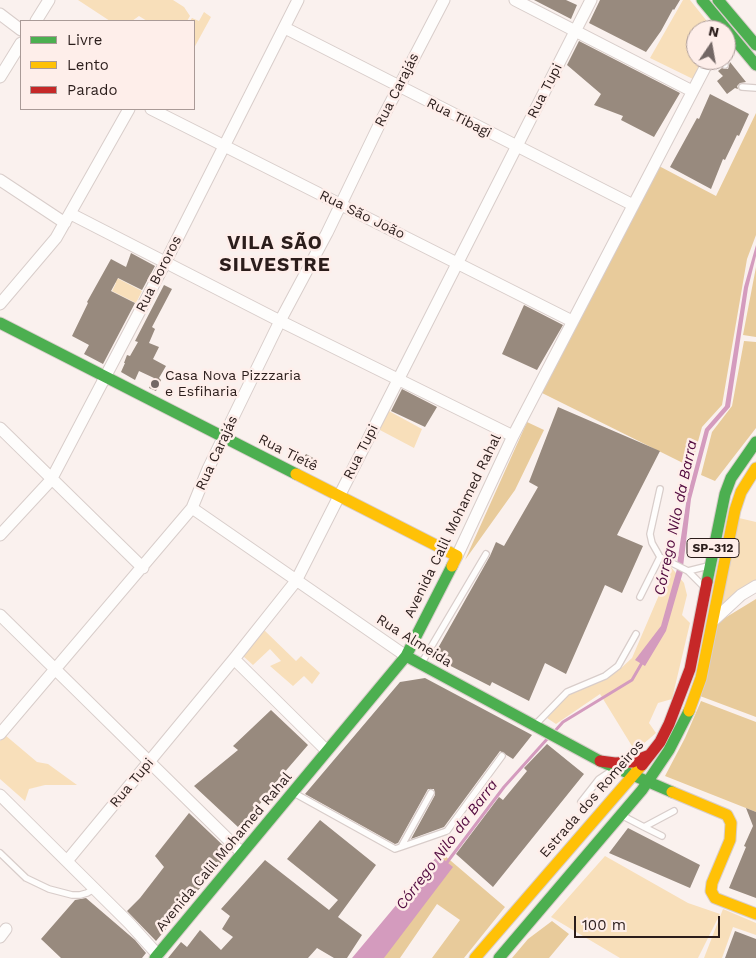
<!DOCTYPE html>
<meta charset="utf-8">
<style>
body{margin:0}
#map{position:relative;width:756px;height:958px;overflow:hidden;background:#faf1ee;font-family:"Work Sans",sans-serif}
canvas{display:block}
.legend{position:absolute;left:20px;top:20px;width:175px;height:90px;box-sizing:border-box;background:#feeeea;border:1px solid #aa9a97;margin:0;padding:6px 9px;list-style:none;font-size:15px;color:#2b1d1b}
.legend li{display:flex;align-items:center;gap:10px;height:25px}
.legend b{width:25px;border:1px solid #aa9a97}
.north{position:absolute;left:686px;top:20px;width:50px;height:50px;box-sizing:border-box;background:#feeeea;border:1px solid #aa9a97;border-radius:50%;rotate:12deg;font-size:14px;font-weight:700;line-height:20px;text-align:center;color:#2b1d1b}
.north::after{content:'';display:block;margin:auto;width:18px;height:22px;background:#736765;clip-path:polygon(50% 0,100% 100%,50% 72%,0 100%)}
.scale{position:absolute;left:574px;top:916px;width:146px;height:22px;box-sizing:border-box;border:2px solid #2b1d1b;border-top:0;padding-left:6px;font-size:15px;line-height:18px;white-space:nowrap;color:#2b1d1b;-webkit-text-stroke:4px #feeeea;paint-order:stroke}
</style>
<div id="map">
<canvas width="756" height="958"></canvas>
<ul class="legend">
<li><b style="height:6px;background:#4caf50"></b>Livre</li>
<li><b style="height:6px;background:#ffc107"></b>Lento</li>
<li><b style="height:6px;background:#c62828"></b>Parado</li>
</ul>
<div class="north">N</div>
<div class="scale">100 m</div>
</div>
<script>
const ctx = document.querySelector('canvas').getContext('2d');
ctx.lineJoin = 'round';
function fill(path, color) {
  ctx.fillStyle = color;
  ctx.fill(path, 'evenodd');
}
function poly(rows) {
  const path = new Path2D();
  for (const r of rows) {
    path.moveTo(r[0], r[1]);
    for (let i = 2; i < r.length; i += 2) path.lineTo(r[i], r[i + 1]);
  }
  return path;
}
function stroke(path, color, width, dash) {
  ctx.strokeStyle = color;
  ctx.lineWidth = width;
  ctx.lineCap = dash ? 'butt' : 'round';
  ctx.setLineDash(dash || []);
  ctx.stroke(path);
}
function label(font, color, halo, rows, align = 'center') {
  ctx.font = font + ' "Work Sans",sans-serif';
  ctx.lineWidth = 5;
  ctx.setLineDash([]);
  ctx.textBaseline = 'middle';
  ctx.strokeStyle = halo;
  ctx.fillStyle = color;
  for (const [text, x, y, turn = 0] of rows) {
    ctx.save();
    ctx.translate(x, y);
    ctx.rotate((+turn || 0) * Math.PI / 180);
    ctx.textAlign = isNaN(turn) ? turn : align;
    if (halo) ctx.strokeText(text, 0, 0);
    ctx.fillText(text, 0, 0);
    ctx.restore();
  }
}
fill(poly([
 [78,0,173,0,184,7,190,16,187,21,147,21,139,16,132,21,110,21],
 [683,0,690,0,714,30,696,30,696,60,702,60,693,79,650,58],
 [204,12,211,17,194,48,194,21,190,21,192,18,199,21],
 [115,277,142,291,136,303,112,291,116,283,113,281],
 [387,410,422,429,414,448,378,429],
 [739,518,756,522,756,580,738,591,718,610],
 [671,567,684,583,687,595,682,615,690,623,672,699,658,703,649,723,656,733,635,751,600,694,556,724,547,718,567,696,619,670,632,658],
 [264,630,296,661,301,656,320,673,312,684,304,676,293,686,270,666,281,661,270,649,253,665,243,656],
 [5,735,37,762,48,764,77,785,45,785,29,789,25,801,0,779,0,741],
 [605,856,688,903,720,914,698,958,620,958,551,917],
 [723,909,756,923,756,935,733,927,722,958,704,958]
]), '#f8dfba');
fill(poly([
 [756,113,756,235,747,259,722,405,702,427,691,467,542,393,659,166,716,196],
 [756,267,756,337,743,335],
 [744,341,756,342,756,428,715,481,701,475,712,432,732,406],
 [527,422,544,430,515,490,465,560],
 [756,599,756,717,700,696,715,624],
 [701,701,756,722,756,812,665,776,685,738],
 [444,855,505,907,464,958,432,958,460,920,437,904,400,958,353,958],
 [552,921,569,934,549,958,512,958,528,939]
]), '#e8cb9b');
fill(poly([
 [756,245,756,256,748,288,730,407,709,431,691,499,683,567,677,564,687,497,705,429,725,406,744,287],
 [677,569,683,572,666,631,645,666,635,660,661,626],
 [438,855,453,867,384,958,352,958]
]), '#d49bbe');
stroke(poly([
 [554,732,563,722,632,680,643,661],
 [445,865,504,787,548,738]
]), '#d49bbe', 3);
fill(poly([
 [534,0,566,0,577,5,571,19],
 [600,0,680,0,674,10,673,9,661,31,646,52,589,23],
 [579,41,680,93,654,137,621,120,623,116,594,105,601,94,567,65],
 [730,62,746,82,740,83,737,86,738,89,735,88,727,94,717,81,723,76,718,71,722,68,728,69],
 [710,94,749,114,739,136,737,135,725,160,723,159,711,189,670,167,697,118,699,119],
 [131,253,155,266,142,290,118,278,111,291,135,303,103,364,84,354,89,345,72,336,88,303,87,302,111,259,126,267],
 [164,285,172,289,152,327,155,329,149,343,159,347,153,359,166,366,159,378,161,380,156,391,149,388,154,378,139,371,135,380,121,372,125,363,124,363,127,355,130,356,138,342,135,341],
 [524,305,563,325,537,370,502,354],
 [402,389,437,407,425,427,391,411],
 [558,407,660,451,617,535,643,546,622,593,605,585,566,674,545,663,529,701,492,682,490,686,433,657,490,556,496,542,504,546,538,487,529,482],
 [306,454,317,460,314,471,300,464],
 [425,678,532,735,513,759,500,751,444,827,411,839,435,795,434,789,428,789,398,843,395,844,305,794,400,682],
 [271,710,308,745,270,789,272,791,238,827,194,786,238,750,233,746],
 [547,744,584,774,493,887,456,854,499,797,503,800,527,771,524,768],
 [746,808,756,812,756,898,729,888,746,847,744,846,753,826],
 [189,813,230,852,156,941,127,911,140,898,164,867,155,856],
 [320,820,376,865,338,917,362,935,347,958,334,958,317,948,308,958,168,958,181,942,187,947,200,930,221,950,233,937,222,929,230,916,221,909,265,860,329,910,338,900,287,859],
 [628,828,700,865,690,888,609,853],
 [86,898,135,940,146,953,142,958,61,958,41,939,75,900],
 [735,931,756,939,756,958,725,958]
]), '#988a7e');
const lane = poly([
 [726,53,730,40],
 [724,60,725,65],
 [742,87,756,88],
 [660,557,688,571,703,586],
 [688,571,708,566],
 [640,597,660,557,652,543,650,534,660,489],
 [421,664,486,554],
 [535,725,567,692,605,676,618,666,636,634],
 [294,793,395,849,401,847,431,793],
 [581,802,599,779,614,769],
 [623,816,644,827,674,811],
 [644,827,662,836],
 [401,847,447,831,502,756],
 [0,853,26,878,49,889,72,895,80,895,87,893,94,889]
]);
const street = poly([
 [515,0,692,91],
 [0,14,21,30],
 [36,21,49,0],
 [285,28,633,205],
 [0,77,21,43],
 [151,109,572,321],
 [0,180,65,223],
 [71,214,280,321,513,436],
 [0,304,56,238,129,109],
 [0,428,143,568],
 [192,508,406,656],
 [0,535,51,480,163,267,298,0],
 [457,556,513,436,709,60],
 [0,615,242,853],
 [714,620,741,595,756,586],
 [234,659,327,751],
 [0,734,192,508,208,469,280,321,327,233,381,121,444,0],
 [0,795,129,923,158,955],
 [67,861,234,659,296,581,591,0],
 [0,937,6,929]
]);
const fast = poly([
 [702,0,756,65],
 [718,0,756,45],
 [0,323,296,474],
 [707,582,725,494,731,478,756,442],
 [406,656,600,761,672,792],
 [155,958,406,656,452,566],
 [499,958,642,790,669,750,689,711]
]);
const slow = poly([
 [296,474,457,556,452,566],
 [689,711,701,678,735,510,741,492,756,468],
 [672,792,727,815,731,823,730,840,712,883,711,891,715,898,756,914],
 [475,958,642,765]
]);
const jam = poly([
 [600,761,615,763,632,762,650,755],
 [642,765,660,742,669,724,690,669,707,582]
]);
stroke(lane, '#d8cdca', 8);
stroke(street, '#d8cdca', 13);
stroke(fast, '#d8cdca', 13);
stroke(slow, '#d8cdca', 13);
stroke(jam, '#d8cdca', 13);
stroke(lane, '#fefdfc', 5.5);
stroke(street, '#fefdfc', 11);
stroke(fast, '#4caf50', 11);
stroke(slow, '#ffc107', 11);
stroke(jam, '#c62828', 11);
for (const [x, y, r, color] of [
 [155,384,5,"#736765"]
]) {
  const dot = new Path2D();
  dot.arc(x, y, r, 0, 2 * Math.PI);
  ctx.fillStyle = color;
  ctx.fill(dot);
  stroke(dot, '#feeeea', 2);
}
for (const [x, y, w] of [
 [713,548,52]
]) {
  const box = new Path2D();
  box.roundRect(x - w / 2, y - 9.5, w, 19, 4);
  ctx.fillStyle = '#feeeea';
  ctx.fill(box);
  stroke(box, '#2b1d1b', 1);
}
label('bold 12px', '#2b1d1b', null, [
 ["SP-312",713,548]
]);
label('14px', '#2b1d1b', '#feeeea', [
 ["Rua Carajás",397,90,-63],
 ["Rua Tupi",545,91,-63],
 ["Rua Tibagi",459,118,27],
 ["Rua São João",362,215,26],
 ["Rua Bororos",159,274,-63],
 ["Rua Tupi",361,452,-63],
 ["Rua Carajás",217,453,-65],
 ["Rua Tietê",288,453,27],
 ["Avenida Calil Mohamed Rahal",453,526,-64],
 ["Rua Almeida",414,641,32],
 ["Rua Tupi",132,783,-50],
 ["Estrada dos Romeiros",592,799,-49],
 ["Avenida Calil Mohamed Rahal",224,852,-50]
]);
label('14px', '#2b1d1b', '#feeeea', [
 ["Casa Nova Pizzzaria",165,376],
 ["e Esfiharia",165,392]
], 'left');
label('italic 15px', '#530c40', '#feeeea', [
 ["Córrego Nilo da Barra",676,518,-78],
 ["Córrego Nilo da Barra",447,845,-53]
]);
ctx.letterSpacing = '1px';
label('bold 19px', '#2b1d1b', '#feeeea', [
 ["VILA SÃO",275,243],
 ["SILVESTRE",275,265]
]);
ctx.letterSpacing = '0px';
</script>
